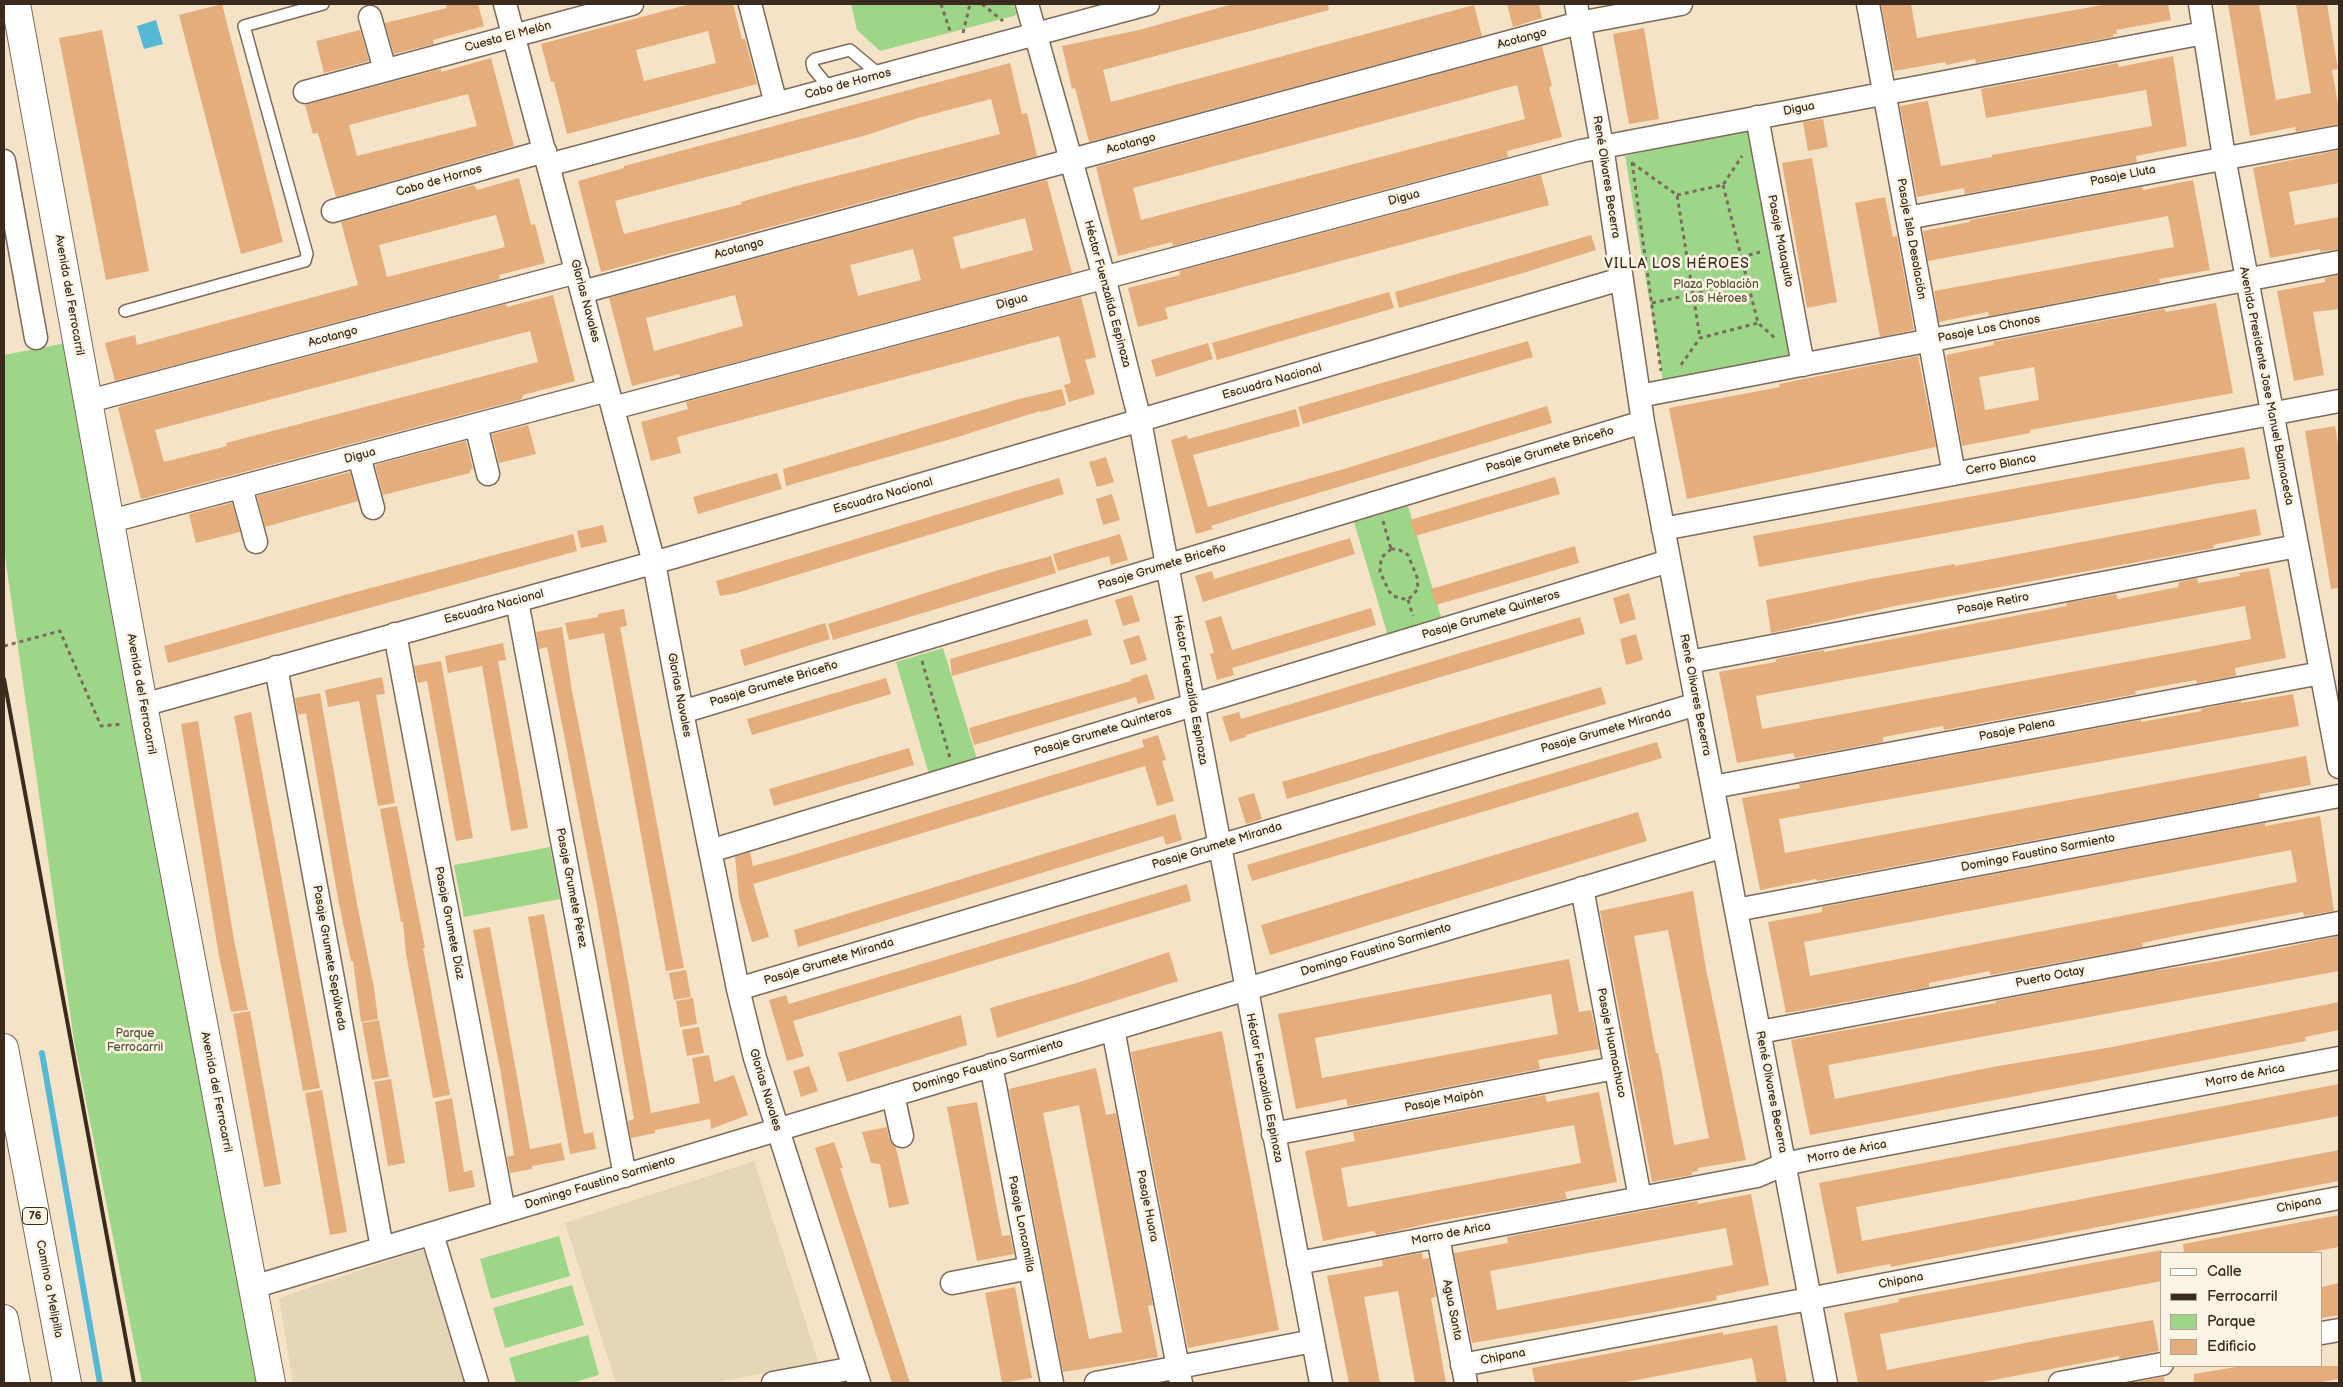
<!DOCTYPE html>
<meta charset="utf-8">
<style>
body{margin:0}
#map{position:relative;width:2343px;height:1387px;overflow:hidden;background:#f5e3c8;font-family:"Balsamiq Sans",sans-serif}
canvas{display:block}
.frame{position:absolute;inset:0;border:5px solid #3b2a1e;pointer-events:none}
.legend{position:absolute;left:2160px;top:1252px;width:162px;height:115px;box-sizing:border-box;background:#fcf5e5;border:1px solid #afa495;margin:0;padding:6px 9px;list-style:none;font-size:15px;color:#3b2a1e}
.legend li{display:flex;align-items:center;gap:10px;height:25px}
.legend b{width:25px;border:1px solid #afa495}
</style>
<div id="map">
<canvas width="2343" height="1387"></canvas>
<div class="frame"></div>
<ul class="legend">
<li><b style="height:6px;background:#fff"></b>Calle</li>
<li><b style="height:6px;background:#3b2a1e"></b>Ferrocarril</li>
<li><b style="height:14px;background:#9dd689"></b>Parque</li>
<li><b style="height:14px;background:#e5ad7b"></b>Edificio</li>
</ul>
</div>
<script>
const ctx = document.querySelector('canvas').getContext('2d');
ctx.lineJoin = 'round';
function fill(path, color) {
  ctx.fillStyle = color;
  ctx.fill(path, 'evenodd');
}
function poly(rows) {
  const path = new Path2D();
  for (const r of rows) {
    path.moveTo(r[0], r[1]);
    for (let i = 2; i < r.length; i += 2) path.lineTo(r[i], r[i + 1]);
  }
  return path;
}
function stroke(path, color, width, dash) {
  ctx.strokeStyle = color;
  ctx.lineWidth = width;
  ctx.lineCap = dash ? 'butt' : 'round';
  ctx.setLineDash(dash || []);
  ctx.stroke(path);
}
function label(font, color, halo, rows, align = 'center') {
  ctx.font = font + ' "Balsamiq Sans",sans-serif';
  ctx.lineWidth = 5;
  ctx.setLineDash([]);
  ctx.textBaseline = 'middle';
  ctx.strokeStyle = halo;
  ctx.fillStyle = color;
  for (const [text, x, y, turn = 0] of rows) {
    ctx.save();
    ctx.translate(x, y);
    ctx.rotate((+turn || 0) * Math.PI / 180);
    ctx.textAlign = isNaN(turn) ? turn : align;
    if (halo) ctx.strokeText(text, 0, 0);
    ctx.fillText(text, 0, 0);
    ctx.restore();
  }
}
fill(poly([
 [754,1161,819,1364,710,1383,616,1383,565,1223],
 [426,1248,467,1383,293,1383,279,1298]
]), '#e5d6b7');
fill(poly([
 [851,4,1013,4,1017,15,880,51,857,30],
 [1746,128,1754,133,1794,353,1789,361,1663,381,1625,156],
 [66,343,260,1383,142,1383,74,1041,4,549,4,355],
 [1408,506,1442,620,1388,636,1354,522],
 [943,648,977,759,929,774,896,662],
 [550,847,560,899,464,917,454,865],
 [559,1236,570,1276,491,1299,480,1259],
 [572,1285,584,1325,505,1348,493,1308],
 [588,1335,599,1375,572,1383,516,1383,509,1358]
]), '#9dd689');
fill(poly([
 [156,20,163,44,144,49,137,26]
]), '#56b8d5');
stroke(poly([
 [42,1053,100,1383]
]), '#56b8d5', 6);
fill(poly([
 [222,4,283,242,241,254,179,15],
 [446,4,478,4,484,26,433,40,434,44,394,54,385,23,447,8],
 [690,4,733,4,742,39,745,39,757,84,567,134,554,82,551,82,541,44],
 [708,31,716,63,644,81,636,50],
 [1233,4,1328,4,1329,10,1103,70,1111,102,1474,5,1482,36,1089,142,1075,88,1072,89,1062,46,1139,30],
 [1507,4,1539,4,1542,18,1513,27],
 [1881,4,1911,4,1917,38,2108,4,2168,4,2171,20,2116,30,2117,34,2113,34,2113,37,1976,63,1975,59,1946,65,1945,62,1894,71],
 [2228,4,2259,4,2276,100,2311,93,2296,4,2327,4,2338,69,2332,70,2339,110,2339,124,2296,132,2295,127,2250,136],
 [1644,28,1659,119,1629,124,1613,34],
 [102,30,149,271,106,280,59,38],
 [360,30,369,61,324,73,316,41],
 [1542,46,1552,86,1549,87,1562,137,1507,151,1508,157,1173,246,1172,242,1118,256,1096,167],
 [1517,85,1525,119,1141,220,1133,188],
 [2173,56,2187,146,2136,156,2137,162,1965,194,1964,188,1917,197,1900,106,1928,101,1941,166,1992,157,1992,155,2152,126,2146,90,1986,118,1981,89,2118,63,2119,67],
 [491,58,514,146,336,197,318,133,313,134,305,105,441,69,441,72],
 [468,94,477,126,357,156,349,125],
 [1010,63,1022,114,1027,113,1037,156,601,272,578,181,624,168,624,166],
 [991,99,1000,134,793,187,741,202,742,204,624,234,615,201,867,135,918,118],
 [1823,119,1828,147,1808,151,1803,122],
 [2339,150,2339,183,2289,192,2295,225,2339,217,2339,249,2320,252,2320,249,2270,258,2253,168],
 [1812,158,1837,302,1807,308,1782,163],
 [1541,175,1549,205,1165,308,1168,319,1138,327,1128,288,1180,275,1179,271],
 [519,178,531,225,535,224,545,263,499,275,500,279,115,381,105,343,135,335,137,345,358,285,341,222,474,185,477,190],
 [496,215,505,247,387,277,379,245],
 [1047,180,1072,273,680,377,679,374,632,386,609,298],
 [1025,218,1033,250,961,269,953,237],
 [913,249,921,280,858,296,850,265],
 [735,295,743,326,654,351,646,318],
 [2193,180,2210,270,2159,279,2160,283,1989,316,1988,312,1939,322,1934,291,2174,247,2168,216,1928,261,1923,231,1970,222,1970,220,2142,187,2143,190],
 [1885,197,1893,237,1897,236,1914,330,1880,337,1855,203],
 [1591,235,1596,250,1523,273,1399,308,1395,292],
 [2339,275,2339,309,2313,312,2324,375,2294,381,2277,291,2325,282,2325,278],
 [1389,292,1394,308,1217,360,1212,343],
 [553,295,575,381,523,395,522,399,141,499,118,408,121,406,506,304,507,307],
 [530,331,538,362,226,443,227,446,164,462,155,430],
 [1081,297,1096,357,1085,360,1095,394,1069,402,1064,385,1071,383,1059,336,677,437,681,453,651,461,641,422,688,409,686,402],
 [2216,303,2233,393,2030,430,2030,433,1962,446,1946,355,1994,345,1993,342,2164,309,2166,312],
 [2034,367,2039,400,1985,410,1979,377],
 [1528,341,1533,357,1303,424,1298,407],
 [1208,343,1213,359,1156,377,1151,360],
 [1918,356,1936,447,1687,499,1669,408,1780,387,1779,384],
 [1062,389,1066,405,1041,412,1040,411,951,439,786,486,783,469,1019,399],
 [1547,406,1552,423,1248,514,1211,526,1213,529,1196,534,1171,440,1187,435,1188,439,1296,409,1300,426,1193,455,1208,507,1344,469],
 [528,425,536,454,499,463,492,434],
 [2335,426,2339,449,2339,588,2331,589,2305,431],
 [466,441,473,469,470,470,470,473,383,495,375,465],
 [2244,447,2250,479,2220,483,1759,567,1753,536],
 [1106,457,1114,482,1097,487,1089,462],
 [350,472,358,501,265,527,257,496],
 [777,473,782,489,698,514,693,497],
 [1555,477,1560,494,1415,536,1410,520],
 [1059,478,1064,494,737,593,720,596,716,581],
 [1112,494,1120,520,1103,525,1096,499],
 [232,503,240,532,196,543,189,514],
 [2256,509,2261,535,2213,545,2214,548,1890,607,1771,633,1766,600,1865,580,1955,564,1955,566],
 [603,525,607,542,581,548,577,531],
 [573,534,577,551,168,663,164,646,341,596],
 [1120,534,1128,560,1111,565,1109,556,1058,571,1053,554],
 [1350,538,1355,554,1203,602,1195,576,1212,571,1214,579],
 [1575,546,1579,563,1436,605,1431,589],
 [1051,556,1056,573,833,640,828,624,995,571],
 [2269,568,2286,658,2235,668,2236,676,2197,683,2196,680,2135,691,2136,694,1944,730,1943,726,1883,737,1883,742,1795,758,1793,753,1737,763,1719,672,1776,662,1776,659,1824,650,1824,652,2067,606,2066,603,2116,594,2118,599,2178,587,2179,582,2197,578,2198,583,2240,576,2239,573],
 [2245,606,2251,639,1762,729,1756,696],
 [1629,593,1636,619,1620,624,1613,598],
 [1132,595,1140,621,1123,626,1115,600],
 [1371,608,1376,625,1232,668,1234,675,1217,680,1210,654,1214,653,1205,621,1221,616,1232,650],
 [624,609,627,626,620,627,684,968,666,971,604,633,569,640,565,623,598,617,598,614],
 [1580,617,1585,634,1246,735,1246,737,1230,742,1222,717,1239,712,1241,719],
 [1087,619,1092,635,952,676,950,659],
 [825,623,830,639,744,666,740,650],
 [562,627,572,691,618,924,651,1113,700,1103,692,1058,709,1055,714,1082,734,1075,748,1115,711,1129,710,1119,655,1130,655,1133,631,1138,628,1121,634,1119,596,900,547,647,539,649,536,632],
 [1636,634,1643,660,1626,665,1620,639],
 [1139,635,1147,660,1131,665,1123,640],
 [503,643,506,660,498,661,528,828,511,831,482,666,448,673,445,656],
 [441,661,473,838,456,841,427,681,418,683,414,666],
 [1147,674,1155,699,1138,704,1136,697,974,745,969,728,1131,681,1131,679],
 [382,677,385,694,376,695,395,803,378,806,359,701,328,707,325,690],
 [886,678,891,694,752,735,747,719],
 [1601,687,1606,704,1287,799,1282,782],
 [320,693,357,904,374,988,378,1019,361,1022,353,961,351,961,339,904,306,713,298,715,295,698],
 [2293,694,2299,726,1779,819,1785,853,2306,756,2311,785,2259,794,2260,798,1817,881,1816,879,1760,890,1742,798,1800,788,1799,784,2141,720,2141,722,2202,711,2201,709,2241,701,2241,703],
 [251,712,320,1088,303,1091,234,716],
 [198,721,234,940,248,1010,231,1012,219,956,181,724],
 [1158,735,1166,760,1162,761,1174,801,1157,806,1145,766,753,884,769,937,752,942,739,898,735,857,750,852,753,866,786,857,1144,747,1142,740],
 [1657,742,1662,758,1252,881,1247,865],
 [909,748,914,765,774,806,769,789],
 [1254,793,1262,819,1246,824,1238,798],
 [397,806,425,948,423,948,426,964,450,1095,433,1098,406,954,403,922,401,922,380,809],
 [1638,812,1647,841,1270,955,1261,925],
 [1175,814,1182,840,1166,845,1163,836,798,947,794,930],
 [2320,816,2334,911,2304,916,2303,912,2180,935,2142,943,2143,947,1990,975,1990,971,1929,983,1929,987,1786,1013,1768,922,1822,912,1822,907,2265,823,2265,826],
 [2291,850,2297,882,1810,976,1804,942],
 [1187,884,1191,901,793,1021,804,1056,787,1061,769,1000,786,995,789,1004],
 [1693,891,1706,969,1746,1160,1698,1168,1698,1171,1692,1172,1692,1175,1652,1182,1600,911],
 [1668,930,1709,1138,1674,1145,1662,1073,1658,1053,1656,1053,1634,936],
 [544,914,584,1134,593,1132,596,1149,570,1154,528,917],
 [490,927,530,1149,561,1143,565,1160,532,1166,532,1169,510,1173,507,1157,514,1155,501,1074,473,930],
 [2339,936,2339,971,1828,1065,1835,1099,1998,1066,2112,1047,2339,1002,2339,1030,2305,1037,2306,1041,1810,1135,1791,1040,1996,1003,1995,1001,2147,972,2219,961],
 [1169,952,1178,981,997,1038,990,1008,1080,982],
 [1569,959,1579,1012,1591,1010,1599,1049,1538,1060,1540,1069,1348,1106,1346,1099,1296,1109,1278,1014],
 [1551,994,1558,1034,1322,1078,1315,1038],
 [686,970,691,997,674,1000,669,973],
 [693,998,697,1024,680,1027,676,1001],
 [250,1011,281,1184,264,1187,233,1014],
 [961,1015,967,1045,847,1082,838,1053],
 [379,1020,389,1077,372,1080,362,1023],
 [699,1027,704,1053,687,1056,682,1030],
 [1222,1031,1279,1330,1188,1348,1131,1052],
 [809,1066,818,1091,801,1097,793,1071],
 [1096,1068,1106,1115,1116,1113,1153,1305,1148,1306,1158,1357,1063,1372,1009,1089],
 [1079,1105,1122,1332,1089,1339,1043,1113],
 [391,1079,405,1163,388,1166,374,1082],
 [2339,1084,2339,1116,1856,1207,1862,1241,2339,1150,2339,1181,1910,1263,1891,1267,1890,1264,1837,1274,1819,1183],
 [322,1090,347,1232,330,1235,305,1093],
 [1599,1092,1617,1182,1565,1192,1567,1199,1444,1220,1377,1235,1373,1231,1323,1241,1305,1151,1355,1141,1353,1132,1545,1095,1547,1102],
 [1574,1125,1581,1163,1348,1207,1341,1168],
 [452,1098,464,1172,472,1170,475,1187,449,1192,435,1102],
 [977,1102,1002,1236,1010,1235,1014,1254,977,1261,947,1107],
 [887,1127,889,1139,896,1148,909,1204,889,1208,880,1164,871,1163,862,1132],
 [834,1142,843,1168,840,1168,910,1383,892,1383,815,1148],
 [1751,1194,1769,1285,1716,1296,1717,1300,1660,1311,1472,1343,1454,1253,1508,1243,1507,1237,1697,1201,1698,1204],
 [1726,1228,1733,1265,1497,1310,1490,1271],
 [2339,1215,2339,1247,2306,1253,2184,1253,2183,1244],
 [2162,1250,2162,1281,1880,1334,1887,1370,2061,1336,2153,1320,2159,1351,2119,1359,2119,1356,1978,1383,1858,1383,1844,1313,1899,1302,1898,1299],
 [1422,1253,1423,1259,1429,1258,1436,1297,1431,1298,1446,1383,1415,1383,1398,1291,1364,1297,1380,1383,1349,1383,1327,1276,1383,1266,1382,1260],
 [2339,1283,2339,1315,2322,1318,2322,1287],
 [1015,1287,1032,1378,1002,1383,985,1293],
 [1777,1325,1787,1383,1757,1383,1752,1358,1621,1383,1535,1383,1532,1368,1723,1332,1723,1335],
 [2242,1366,2339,1366,2339,1379,2316,1383,2194,1383,2194,1374],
 [2164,1377,2165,1383,2130,1383]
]), '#e5ad7b');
const service = poly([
 [830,89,813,68,812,62,815,59,850,50,881,76],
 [125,311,305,261,307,254,244,26,323,4]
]);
const minor = poly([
 [505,4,654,563,682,712,738,989,755,1058,859,1383],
 [750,4,776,104],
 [1027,4,1104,277,1140,421,1321,1383],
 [1576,4,1602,146,1643,422,1826,1383],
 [1868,4,1954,474],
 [2200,4,2224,157,2339,767],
 [370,17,385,70],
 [305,92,632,4],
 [1757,117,1803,365],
 [4,161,36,338],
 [548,165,1148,4],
 [333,211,545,151],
 [1907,218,2339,137],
 [582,292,1579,23,1681,4],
 [1639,396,2339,262],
 [89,401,577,272],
 [613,408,1581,151,2204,33],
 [476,425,488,474],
 [359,456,373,508],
 [241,487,256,542],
 [111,521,608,390],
 [1663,529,2339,401],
 [517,601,625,1176],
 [395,634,504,1212],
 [1689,662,2297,546],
 [276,667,382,1248],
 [143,705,674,557,1621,279],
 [682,712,1643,422],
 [1713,787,2321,673],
 [710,851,1669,561],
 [1582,888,1640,1198],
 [1736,910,2339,796],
 [738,989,1697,704],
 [1113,1029,1181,1383],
 [1760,1032,2339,923],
 [991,1065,1052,1383],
 [893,1095,902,1136],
 [1273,1134,1615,1068],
 [432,1234,477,1383],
 [1438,1237,1466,1383],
 [1298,1263,1757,1176,1785,1164,1808,1159,2339,1058],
 [952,1283,1030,1268],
 [253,1287,1724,846],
 [2322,1333,2339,1330],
 [1462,1365,2339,1198],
 [773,1383,854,1368],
 [1096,1383,1313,1341],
 [2060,1383,2162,1364]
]);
const tertiary = poly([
 [16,4,146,721,271,1383]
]);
const primary = poly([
 [4,1048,67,1383],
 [4,1319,16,1383]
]);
stroke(service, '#7c6b5a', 14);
stroke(minor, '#7c6b5a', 25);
stroke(tertiary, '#7c6b5a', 30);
stroke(primary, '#7c6b5a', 30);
stroke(poly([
 [941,4,951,34],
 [982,4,1003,21],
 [963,33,970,4],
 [1632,162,1661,371],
 [1632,163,1677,195,1700,338],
 [1723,185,1758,323,1777,340],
 [1677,195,1723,185,1742,156],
 [1741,257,1760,252],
 [1652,303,1748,282],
 [1681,365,1700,338,1758,323],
 [1383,521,1391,549],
 [1391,549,1398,549,1408,555,1417,577,1418,589,1408,600,1393,596,1389,591,1380,572,1381,558,1391,549],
 [1408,600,1413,616],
 [4,646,60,631,101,726,123,724],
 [922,661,950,758]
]), '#7c6b5a', 3, [4, 4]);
stroke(service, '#fff', 11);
stroke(minor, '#fff', 22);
stroke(tertiary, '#fff', 28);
stroke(primary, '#fff', 28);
stroke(poly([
 [4,679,134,1383]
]), '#3b2a1e', 4);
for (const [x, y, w] of [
 [35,1216,25]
]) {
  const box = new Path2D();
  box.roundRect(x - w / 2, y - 8.5, w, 17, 4);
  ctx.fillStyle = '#fcf5e5';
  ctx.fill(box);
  stroke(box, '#3b2a1e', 1);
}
label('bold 11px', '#3b2a1e', null, [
 ["76",35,1216]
]);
label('12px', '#3b2a1e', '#fcf5e5', [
 ["Cuesta El Melón",508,37,-15],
 ["Acotango",1522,39,-15],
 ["Cabo de Hornos",848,84,-15],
 ["Digua",1799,109,-11],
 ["Acotango",1131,144,-15],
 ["Pasaje Lluta",2123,176,-11],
 ["René Olivares Becerra",1606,177,81],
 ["Cabo de Hornos",439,181,-16],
 ["Digua",1404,198,-15],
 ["Pasaje Isla Desolación",1911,239,80],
 ["Pasaje Mataquito",1780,241,79],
 ["Acotango",739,249,-15],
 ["Héctor Fuenzalida Espinoza",1107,294,75],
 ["Avenida del Ferrocarril",69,295,80],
 ["Glorias Navales",585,301,75],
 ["Digua",1012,302,-15],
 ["Pasaje Los Chonos",1989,329,-11],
 ["Acotango",333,337,-15],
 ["Escuadra Nacional",1272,382,-16],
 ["Avenida Presidente Jose Manuel Balmaceda",2266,386,79],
 ["Pasaje Grumete Briceño",1550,450,-17],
 ["Digua",360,456,-15],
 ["Cerro Blanco",2001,465,-11],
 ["Escuadra Nacional",883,496,-16],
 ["Pasaje Grumete Briceño",1162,567,-17],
 ["Pasaje Retiro",1993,604,-11],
 ["Escuadra Nacional",494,607,-15],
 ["Pasaje Grumete Quinteros",1491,615,-17],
 ["Pasaje Grumete Briceño",774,684,-17],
 ["Héctor Fuenzalida Espinoza",1190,690,80],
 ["Avenida del Ferrocarril",141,694,80],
 ["Glorias Navales",679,695,79],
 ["René Olivares Becerra",1695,695,79],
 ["Pasaje Palena",2017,730,-11],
 ["Pasaje Grumete Miranda",1606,731,-16],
 ["Pasaje Grumete Quinteros",1103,732,-17],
 ["Pasaje Grumete Miranda",1217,846,-17],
 ["Domingo Faustino Sarmiento",2038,853,-11],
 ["Pasaje Grumete Pérez",571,888,79],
 ["Pasaje Grumete Díaz",449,923,79],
 ["Domingo Faustino Sarmiento",1376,950,-17],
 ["Pasaje Grumete Sepúlveda",329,958,80],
 ["Pasaje Grumete Miranda",829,962,-17],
 ["Puerto Octay",2050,977,-11],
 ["Pasaje Huamachuco",1611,1043,79],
 ["Domingo Faustino Sarmiento",988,1066,-17],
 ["Morro de Arica",2245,1076,-11],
 ["Héctor Fuenzalida Espinoza",1264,1088,79],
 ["Glorias Navales",765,1090,73],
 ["Avenida del Ferrocarril",216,1092,79],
 ["René Olivares Becerra",1771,1092,79],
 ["Pasaje Maipón",1444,1101,-11],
 ["Morro de Arica",1847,1152,-11],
 ["Domingo Faustino Sarmiento",600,1183,-17],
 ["Chipana",2299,1205,-11],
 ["Pasaje Huara",1147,1206,79],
 ["Pasaje Loncomilla",1021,1224,79],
 ["Morro de Arica",1451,1234,-11],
 ["Chipana",1901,1281,-11],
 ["Camino a Melipilla",49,1289,79],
 ["Agua Santa",1452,1310,79],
 ["Chipana",1503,1357,-11]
]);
label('12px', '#545539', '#fcf5e5', [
 ["Plaza Población",1716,285],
 ["Los Héroes",1716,299],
 ["Parque",135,1034],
 ["Ferrocarril",135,1048]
]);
ctx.letterSpacing = '1px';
label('14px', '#3b2a1e', '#fcf5e5', [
 ["VILLA LOS HÉROES",1677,264]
]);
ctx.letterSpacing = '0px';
</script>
